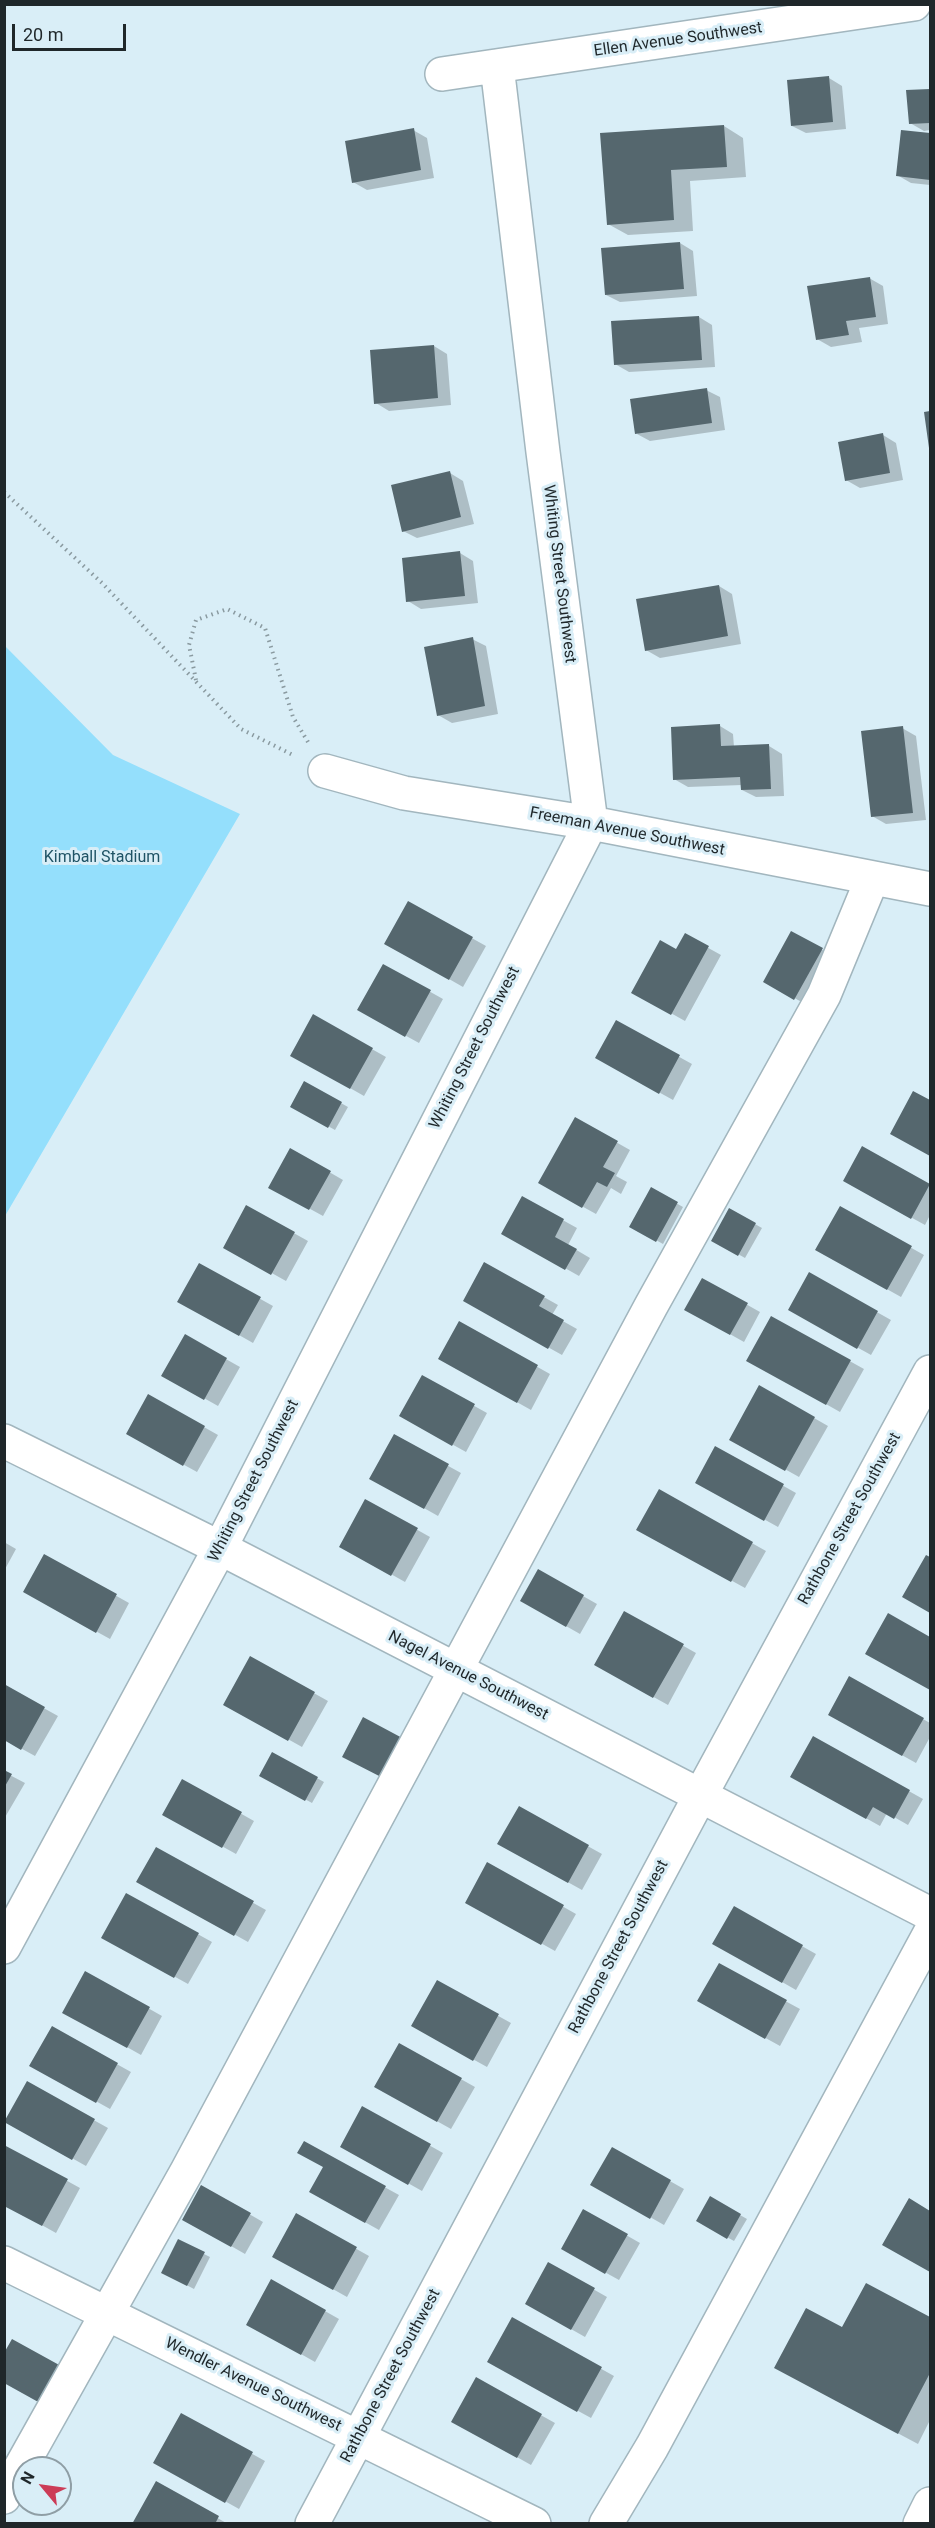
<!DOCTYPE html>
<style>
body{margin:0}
#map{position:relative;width:935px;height:2528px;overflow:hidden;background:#d9eef7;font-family:Roboto,sans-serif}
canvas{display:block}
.frame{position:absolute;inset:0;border:6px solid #1f272a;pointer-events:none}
.north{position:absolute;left:12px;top:2456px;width:60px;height:60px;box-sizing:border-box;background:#d9eef7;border:2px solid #8f9ea5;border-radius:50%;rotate:299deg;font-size:16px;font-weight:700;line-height:24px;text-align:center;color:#1f272a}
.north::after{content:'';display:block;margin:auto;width:21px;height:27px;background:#cc3c57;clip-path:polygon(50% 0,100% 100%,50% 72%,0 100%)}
.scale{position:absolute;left:12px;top:24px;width:114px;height:27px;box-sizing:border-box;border:3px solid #1f272a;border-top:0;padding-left:8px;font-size:18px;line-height:21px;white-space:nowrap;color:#1f272a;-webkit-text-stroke:4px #d9eef7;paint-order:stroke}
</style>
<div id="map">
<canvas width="935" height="2528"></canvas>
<div class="frame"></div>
<div class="north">N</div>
<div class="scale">20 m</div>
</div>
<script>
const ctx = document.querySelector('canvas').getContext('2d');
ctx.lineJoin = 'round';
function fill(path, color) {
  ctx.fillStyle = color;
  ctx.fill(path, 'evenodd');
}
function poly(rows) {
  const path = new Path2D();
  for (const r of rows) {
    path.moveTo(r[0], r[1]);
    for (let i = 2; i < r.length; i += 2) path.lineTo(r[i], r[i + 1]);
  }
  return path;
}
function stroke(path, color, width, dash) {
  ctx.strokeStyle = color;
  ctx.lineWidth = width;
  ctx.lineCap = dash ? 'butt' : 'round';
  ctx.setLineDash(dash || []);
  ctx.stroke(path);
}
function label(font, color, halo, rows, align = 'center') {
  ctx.font = font + ' Roboto,sans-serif';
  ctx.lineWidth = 6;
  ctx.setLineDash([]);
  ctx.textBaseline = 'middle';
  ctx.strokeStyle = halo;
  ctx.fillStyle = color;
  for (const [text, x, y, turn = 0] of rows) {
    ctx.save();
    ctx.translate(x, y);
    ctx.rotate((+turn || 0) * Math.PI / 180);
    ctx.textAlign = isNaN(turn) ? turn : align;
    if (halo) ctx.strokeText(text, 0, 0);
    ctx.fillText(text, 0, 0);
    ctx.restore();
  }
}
fill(poly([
 [5,646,113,755,240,814,5,1216]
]), '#94dffc');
fill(poly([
 [829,78,842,86,846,129,806,133,792,126],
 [930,90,930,130,924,131,910,123,908,92],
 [724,126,743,138,746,177,690,181,693,231,628,235,608,224,602,134],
 [413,130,427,138,434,178,367,190,353,182],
 [902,131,930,134,930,185,911,183,897,175],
 [680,243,693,251,697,296,620,302,606,295],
 [869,278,883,286,888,324,859,328,862,342,831,347,817,339],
 [699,317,712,325,715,367,629,372,615,364],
 [434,346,447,354,451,405,389,411,376,403],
 [706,390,720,397,725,430,650,441,637,434],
 [883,435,896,443,903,480,860,488,846,480],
 [450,473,463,481,474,524,417,538,403,531],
 [460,553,473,561,478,603,421,609,408,601],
 [719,586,732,594,741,644,660,658,646,650],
 [472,639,486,646,498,714,452,723,438,715],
 [720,726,733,734,734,747,769,746,782,754,784,796,756,797,742,790,742,785,688,787,674,779],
 [902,728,916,736,926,820,886,824,872,816],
 [409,903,486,946,463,987,386,943],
 [792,933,835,957,809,1006,765,982],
 [685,935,721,955,685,1021,633,992,676,951],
 [384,966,443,999,419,1043,359,1010],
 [313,1016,386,1057,364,1096,292,1055],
 [616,1022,692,1064,673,1100,597,1058],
 [305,1083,348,1107,335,1130,292,1106],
 [914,1093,930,1102,930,1155,892,1133],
 [575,1119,630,1150,616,1176,627,1182,621,1194,611,1188,596,1214,540,1183],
 [863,1148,930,1186,930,1215,925,1225,845,1181],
 [291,1150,343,1180,323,1216,270,1187],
 [651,1189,683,1207,663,1244,631,1226],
 [523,1198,577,1228,568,1245,590,1258,579,1276,503,1233],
 [247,1207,308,1241,286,1281,225,1247],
 [840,1208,924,1255,901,1297,817,1250],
 [730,1210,762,1228,745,1258,713,1240],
 [485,1264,558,1305,552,1315,577,1329,562,1355,465,1301],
 [199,1265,273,1306,253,1343,179,1301],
 [809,1274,891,1320,871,1355,790,1310],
 [703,1280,760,1312,744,1342,687,1310],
 [772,1318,864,1369,840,1412,748,1360],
 [459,1323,550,1374,531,1410,440,1359],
 [185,1336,240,1367,218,1406,163,1375],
 [422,1377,487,1413,466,1452,401,1416],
 [760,1387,828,1426,799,1477,731,1439],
 [149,1396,218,1435,197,1472,128,1434],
 [394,1436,461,1473,438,1516,371,1478],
 [716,1448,796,1493,778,1527,697,1482],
 [659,1491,766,1551,745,1588,638,1529],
 [366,1501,430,1537,405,1582,341,1546],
 [4,1542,16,1549,4,1571],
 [45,1556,129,1603,110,1639,25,1592],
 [926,1557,930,1559,930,1612,904,1597],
 [539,1571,597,1604,580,1634,522,1601],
 [625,1613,696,1653,668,1705,596,1665],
 [888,1615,930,1639,930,1689,867,1653],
 [251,1658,328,1701,302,1747,225,1704],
 [850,1678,930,1723,930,1737,916,1763,830,1715],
 [4,1686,58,1716,35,1756,4,1739],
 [814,1738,923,1799,908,1825,887,1813,880,1826,792,1777],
 [273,1754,324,1782,312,1803,261,1775],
 [4,1772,25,1783,4,1819],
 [183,1781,254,1821,236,1854,164,1814],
 [519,1808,602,1854,582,1890,499,1844],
 [156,1849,266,1910,248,1942,139,1881],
 [488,1864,576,1914,555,1951,467,1902],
 [127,1895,212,1942,188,1984,103,1937],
 [734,1908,816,1954,796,1990,714,1943],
 [719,1965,800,2009,780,2046,699,2001],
 [86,1973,162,2016,141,2055,65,2012],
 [437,1982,511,2023,487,2067,413,2026],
 [52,2028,131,2072,110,2109,31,2065],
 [400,2045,475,2087,451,2129,376,2087],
 [27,2083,108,2128,86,2166,6,2121],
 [363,2108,443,2153,422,2191,342,2146],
 [304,2143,399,2195,379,2230,311,2192,325,2167],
 [4,2146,80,2188,56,2233,4,2204],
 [613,2149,684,2189,664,2225,592,2184],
 [202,2187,263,2222,245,2254,184,2219],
 [710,2198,747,2219,734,2241,698,2221],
 [909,2200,930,2212,930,2271,884,2245],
 [584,2211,640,2243,619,2280,563,2249],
 [296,2215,369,2256,347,2297,274,2256],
 [204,2254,210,2257,194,2289,169,2276],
 [549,2264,607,2297,585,2337,527,2304],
 [272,2281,339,2319,315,2362,248,2324],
 [867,2285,930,2319,930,2420,918,2444,796,2379,843,2329],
 [512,2319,614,2376,591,2418,489,2362],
 [476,2379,555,2423,531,2465,453,2421],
 [182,2415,265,2461,239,2509,155,2462],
 [156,2483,228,2524,134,2524]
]), '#0003');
fill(poly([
 [829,76,833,122,791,126,787,80],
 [930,89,930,123,909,124,906,90],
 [724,125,727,167,671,170,674,220,607,225,600,133],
 [414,128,421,170,352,183,345,141],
 [901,130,930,133,930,180,896,176],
 [680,242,684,289,605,295,601,248],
 [870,277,876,317,846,321,849,335,816,340,807,286],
 [699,316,702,360,614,365,611,321],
 [434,345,438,398,374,404,370,350],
 [707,388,712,423,635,434,630,399],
 [930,411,930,448,929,448,924,412],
 [883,433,890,473,845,481,838,442],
 [450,471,461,517,402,532,391,485],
 [460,551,465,596,406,602,402,558],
 [719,585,728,636,645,651,636,599],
 [473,637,485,706,437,716,424,647],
 [720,724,721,746,769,744,771,789,741,790,740,777,673,780,671,727],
 [903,726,913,813,871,817,861,731],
 [408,901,473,937,449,980,384,944],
 [791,931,823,948,794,1000,763,982],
 [685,933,709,946,671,1015,631,993,660,940,676,949],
 [383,964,431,990,405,1037,357,1010],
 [313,1014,373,1048,350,1089,290,1056],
 [616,1020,680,1055,659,1094,595,1058],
 [304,1081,342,1102,328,1128,290,1107],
 [913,1091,930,1100,930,1156,890,1134],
 [575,1117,618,1141,603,1167,615,1173,607,1187,597,1182,582,1208,538,1183],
 [862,1146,930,1184,911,1219,843,1181],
 [290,1148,331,1171,309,1210,268,1188],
 [651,1187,678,1202,656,1242,629,1227],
 [522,1196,564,1219,555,1237,577,1249,565,1270,501,1234],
 [246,1205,295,1232,271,1275,223,1248],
 [840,1206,912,1246,887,1290,815,1250],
 [729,1208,756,1223,738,1256,711,1241],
 [484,1262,545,1296,539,1306,564,1320,548,1349,463,1301],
 [199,1263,261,1297,239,1336,177,1302],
 [809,1272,878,1311,857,1349,788,1310],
 [702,1278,748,1303,730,1335,684,1310],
 [771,1316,851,1360,826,1405,746,1361],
 [459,1321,538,1365,517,1403,438,1359],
 [185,1334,227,1358,204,1400,161,1376],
 [422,1375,475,1404,452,1446,399,1416],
 [759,1385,815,1417,785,1471,729,1440],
 [148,1394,205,1426,183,1466,126,1434],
 [394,1434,449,1464,424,1509,369,1479],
 [715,1446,784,1484,764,1521,695,1483],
 [659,1489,753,1542,731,1582,636,1530],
 [365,1499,418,1528,391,1576,339,1547],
 [44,1554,117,1594,96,1633,23,1592],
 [926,1555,930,1557,930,1613,902,1597],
 [538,1569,584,1595,566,1627,520,1601],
 [624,1611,684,1644,653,1698,594,1665],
 [888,1613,930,1637,930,1690,865,1654],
 [250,1656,315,1692,288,1741,223,1705],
 [849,1676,924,1718,902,1756,828,1715],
 [4,1684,45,1707,21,1750,4,1740],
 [363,1717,406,1740,385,1779,342,1757],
 [813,1736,910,1790,894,1819,873,1807,866,1819,790,1777],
 [272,1752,318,1777,305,1801,259,1776],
 [4,1770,12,1774,4,1788],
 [182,1779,242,1812,222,1848,162,1815],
 [519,1806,589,1845,568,1883,497,1844],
 [156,1847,254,1901,234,1936,136,1882],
 [487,1862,564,1905,541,1945,465,1903],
 [126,1893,199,1933,174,1978,101,1938],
 [734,1906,803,1945,782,1983,712,1944],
 [719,1963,787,2000,765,2039,697,2001],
 [85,1971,150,2007,127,2048,62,2013],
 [437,1980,499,2014,473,2061,411,2026],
 [52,2026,118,2063,96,2103,29,2066],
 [399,2043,462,2078,437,2122,374,2087],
 [27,2081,95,2119,72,2160,4,2122],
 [362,2106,431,2144,408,2185,340,2147],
 [304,2141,386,2186,365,2223,309,2192,323,2167,297,2153],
 [4,2145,68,2179,42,2226,4,2206],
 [612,2147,671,2180,650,2219,590,2185],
 [201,2185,251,2213,231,2247,182,2220],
 [710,2196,741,2214,727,2239,696,2221],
 [909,2198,930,2211,930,2272,882,2245],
 [583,2209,628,2234,605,2274,561,2249],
 [296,2213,357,2247,333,2290,272,2257],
 [178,2239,205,2252,187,2286,161,2273],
 [548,2262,595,2288,571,2330,525,2304],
 [271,2279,326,2310,301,2355,246,2325],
 [866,2283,930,2317,930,2373,898,2434,774,2368,806,2308,842,2327],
 [512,2317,602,2367,577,2412,487,2362],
 [12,2339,61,2366,40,2403,4,2383,4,2353],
 [476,2377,542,2414,517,2458,451,2422],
 [181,2413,253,2452,225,2503,153,2463],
 [156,2481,219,2516,215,2524,132,2524]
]), '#55676e');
const minor = poly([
 [442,74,914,4],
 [325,771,404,793,591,823,930,889],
 [4,1441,220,1548,930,1914],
 [4,1947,220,1548,591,823,543,452,497,66],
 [4,2263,534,2524],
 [4,2497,187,2171,651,1306,824,995,872,879],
 [312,2524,700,1796,930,1372],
 [606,2524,652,2447,930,1933]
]);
const major = poly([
 [920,2524,930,2504]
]);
stroke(minor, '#a2b6be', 36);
stroke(major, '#a2b6be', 36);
stroke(poly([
 [4,492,102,583,241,729,295,756],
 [196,680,189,645,196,620,227,609,265,628,293,717,308,742]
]), '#8a9aa0', 4, [1.5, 4.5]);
stroke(minor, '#fff', 33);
stroke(major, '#fff', 33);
label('16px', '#1f272a', '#d9eef7', [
 ["Ellen Avenue Southwest",678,40,-8],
 ["Whiting Street Southwest",559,574,83],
 ["Freeman Avenue Southwest",627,832,11],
 ["Whiting Street Southwest",475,1048,-63],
 ["Whiting Street Southwest",254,1481,-63],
 ["Rathbone Street Southwest",850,1519,-61],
 ["Nagel Avenue Southwest",468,1676,27],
 ["Rathbone Street Southwest",619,1947,-62],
 ["Rathbone Street Southwest",391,2376,-62],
 ["Wendler Avenue Southwest",253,2385,26]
]);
label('16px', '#1f5365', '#d9eef7', [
 ["Kimball Stadium",102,858]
]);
</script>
